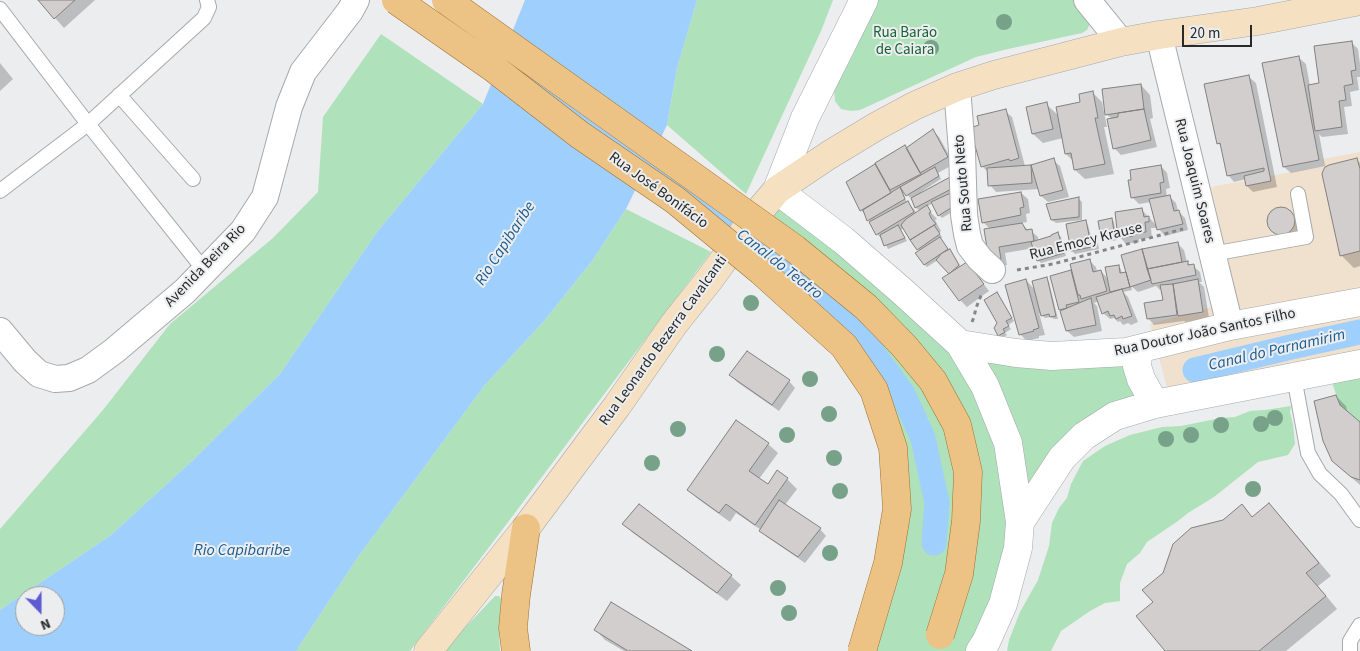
<!DOCTYPE html>
<meta charset="utf-8">
<style>
body{margin:0}
#map{position:relative;width:1360px;height:651px;overflow:hidden;background:#ebedef;font-family:"Source Sans 3",sans-serif}
canvas{display:block}
.north{position:absolute;left:15px;top:586px;width:50px;height:50px;box-sizing:border-box;background:#ebedef;border:1px solid #9d9fa0;border-radius:50%;rotate:158deg;font-size:14px;font-weight:700;line-height:20px;text-align:center;color:#28292a}
.north::after{content:'';display:block;margin:auto;width:18px;height:22px;background:#5d5bd3;clip-path:polygon(50% 0,100% 100%,50% 72%,0 100%)}
.scale{position:absolute;left:1182px;top:25px;width:70px;height:22px;box-sizing:border-box;border:2px solid #28292a;border-top:0;padding-left:6px;font-size:15px;line-height:18px;white-space:nowrap;color:#28292a;-webkit-text-stroke:4px #ebedef;paint-order:stroke}
</style>
<div id="map">
<canvas width="1360" height="651"></canvas>
<div class="north">N</div>
<div class="scale">20 m</div>
</div>
<script>
const ctx = document.querySelector('canvas').getContext('2d');
ctx.lineJoin = 'round';
function fill(path, color) {
  ctx.fillStyle = color;
  ctx.fill(path, 'evenodd');
}
function poly(rows) {
  const path = new Path2D();
  for (const r of rows) {
    if (r.length === 3) {
      path.moveTo(r[0] + r[2], r[1]);
      path.arc(r[0], r[1], r[2], 0, 2 * Math.PI);
      continue;
    }
    path.moveTo(r[0], r[1]);
    for (let i = 2; i < r.length; i += 2) path.lineTo(r[i], r[i + 1]);
  }
  return path;
}
function stroke(path, color, width, dash) {
  ctx.strokeStyle = color;
  ctx.lineWidth = width;
  ctx.lineCap = dash ? 'butt' : 'round';
  ctx.setLineDash(dash || []);
  ctx.stroke(path);
}
function label(font, color, halo, rows, align = 'center') {
  ctx.font = font + ' "Source Sans 3",sans-serif';
  ctx.lineWidth = 4;
  ctx.setLineDash([]);
  ctx.textBaseline = 'middle';
  ctx.strokeStyle = halo;
  ctx.fillStyle = color;
  for (const [text, x, y, turn = 0] of rows) {
    ctx.save();
    ctx.translate(x, y);
    ctx.rotate((+turn || 0) * Math.PI / 180);
    ctx.textAlign = isNaN(turn) ? turn : align;
    if (halo) ctx.strokeText(text, 0, 0);
    ctx.fillText(text, 0, 0);
    ctx.restore();
  }
}
fill(poly([
 [1360,152,1360,374,1174,414,1150,324,1237,300,1211,187,1324,166,1323,159]
]), '#f0e0ce');
fill(poly([
 [697,0,833,0,821,31,746,194,667,125,677,68],
 [878,0,1079,0,1091,22,1087,30,1082,33,1008,49,976,57,860,110,851,111,841,109,835,101,834,90,853,55],
 [381,34,483,104,377,232,280,374,192,461,111,535,0,610,0,529,103,410,170,324,273,238,318,192,323,117],
 [777,190,960,344,1126,352,1144,406,1114,416,1020,522,988,651,862,651,897,509,874,390,743,256],
 [626,209,711,252,496,538,410,651,296,651,358,557,484,386,544,321,592,261],
 [1360,374,1360,422,1340,405,1331,380],
 [1291,406,1290,412,1293,424,1295,444,1288,455,1258,462,1214,497,1188,513,1178,521,1147,542,1140,553,1127,564,1120,583,1120,601,1105,603,1090,611,1061,631,1051,651,1007,651,1009,640,1020,612,1038,580,1049,546,1052,523,1059,508,1067,498,1071,484,1083,461,1105,446,1130,435,1162,427,1181,426,1221,418,1235,417,1250,411,1265,410],
 [495,596,499,596,501,599,499,635,500,651,445,651,458,635]
]), '#afe1ba');
fill(poly([
 [525,0,697,0,677,68,667,125,626,209,592,261,544,321,484,386,358,557,296,651,0,651,0,610,111,535,192,461,280,374,377,232,483,104],
 [25,596,55,596,55,626,25,626]
]), '#9fcffc');
fill(poly([
 [39,0,95,0,64,28],
 [1351,42,1358,49,1360,64,1360,77,1357,77,1359,90,1350,92,1352,106,1344,107,1348,134,1322,137,1319,134,1325,166,1291,173,1284,167,1264,64,1299,58,1306,64,1310,86,1321,84],
 [0,63,13,79,0,91],
 [1249,77,1256,83,1277,187,1253,192,1247,186,1246,179,1234,182,1228,175,1222,147,1218,143],
 [1141,85,1150,95,1153,118,1150,119,1157,147,1121,155,1114,148,1112,119,1105,113],
 [1092,92,1102,102,1107,127,1104,127,1114,174,1085,179,1075,170,1074,162,1066,154,1063,138,1043,143,1033,134,1027,108,1046,104,1059,116,1081,103],
 [1005,111,1012,117,1025,166,1031,166,1053,160,1060,166,1069,197,1048,202,1041,196,1039,189,996,192,990,185,989,173,982,166,981,126],
 [933,131,939,137,954,164,938,173,941,179,921,192,922,194,952,178,961,207,942,218,939,215,933,203,926,207,937,219,935,220,941,231,939,233,942,237,940,239,953,254,961,267,973,270,989,291,967,307,960,300,944,278,951,274,938,260,927,267,924,264,921,252,904,228,901,230,907,241,888,249,884,241,877,234,867,217,861,210,875,166,882,173,907,149],
 [903,189,910,198,912,197,916,208,920,211,917,214,914,209,907,203,902,190],
 [1356,160,1360,163,1360,266,1354,268,1341,255],
 [1161,166,1167,173,1170,188,1166,189,1167,197,1170,197,1176,203,1178,211,1185,218,1188,230,1165,236,1158,228,1151,228,1152,238,1139,239,1139,242,1126,244,1120,237,1142,210,1157,226,1151,202,1139,204,1132,197],
 [1021,193,1028,199,1030,213,1026,214,1027,222,1021,223,1029,231,1031,231,1038,237,1038,241,1058,234,1061,237,1066,256,1041,263,1038,260,1034,248,1005,253,1007,265,995,267,990,229,983,222],
 [1079,199,1082,202,1082,220,1056,223,1052,220],
 [1277,208,1285,208,1296,218,1300,233,1282,240,1269,226,1268,222,1270,213],
 [1111,219,1114,222,1117,240,1113,241,1111,239,1105,240,1102,237],
 [1085,222,1088,225,1092,241,1095,240,1098,243,1099,249,1075,254,1072,251],
 [1178,244,1184,250,1187,262,1191,266,1193,266,1200,272,1202,282,1199,282,1204,287,1209,318,1186,322,1184,321,1154,325,1148,318,1164,301,1162,289,1160,290,1156,286,1138,292,1131,286,1132,290,1123,292,1128,297,1138,322,1131,325,1128,323,1123,325,1120,321,1118,322,1114,318,1110,319,1103,313,1099,301,1094,303,1097,306,1102,331,1074,337,1067,331,1063,312,1061,310,1052,277,1072,271,1089,260,1096,267,1097,272,1101,271,1108,279,1118,266,1121,269,1122,274,1128,273],
 [1046,278,1049,282,1058,319,1054,319,1051,317,1045,318,1039,313,1045,335,1039,336,1039,338,1027,341,1020,334,1026,280,1035,290],
 [997,294,1014,321,1008,325,1011,329,1005,333,1007,335,1002,338,999,335],
 [731,375,789,381,795,388,779,411,737,382],
 [1336,396,1346,406,1348,414,1360,424,1360,485,1344,471],
 [768,444,778,453,759,479,768,486,787,479,797,489,785,505,820,529,826,536,805,563,767,537,761,530,736,513,730,522,698,499,688,490],
 [1269,504,1281,517,1331,576,1318,586,1337,609,1286,651,1167,651,1154,602,1242,506,1253,518],
 [624,523,731,576,741,585,727,601,633,533],
 [596,630,689,651,624,651,605,640]
]), '#0003');
stroke(poly([
 [635,149,741,236,810,284,863,339,903,394,923,438,937,503,934,543],
 [1195,370,1291,347,1360,332]
]), '#9fcffc', 25);
const building = poly([
 [38,0,75,0,54,19,38,0],
 [1352,41,1356,70,1351,71,1353,84,1344,86,1346,100,1339,101,1342,127,1315,131,1308,85,1319,83,1314,46,1352,41],
 [1299,56,1319,160,1283,167,1262,63,1299,56],
 [1249,75,1271,181,1246,186,1244,176,1264,171,1264,168,1227,176,1220,143,1217,144,1204,84,1249,75],
 [1141,84,1144,109,1105,115,1102,89,1141,84],
 [1093,91,1098,118,1095,118,1105,164,1074,170,1071,153,1065,154,1056,107,1080,102,1079,94,1093,91],
 [1047,102,1053,129,1032,134,1026,107,1047,102],
 [1006,109,1019,158,1010,161,1009,159,981,167,970,128,979,125,977,116,1006,109],
 [1144,109,1151,140,1113,149,1107,119,1118,117,1118,113,1144,109],
 [933,129,948,157,920,173,906,148,933,129],
 [905,145,921,174,890,190,875,163,905,145],
 [1054,158,1063,190,1040,196,1031,165,1054,158],
 [1357,158,1360,169,1360,251,1340,256,1322,174,1323,171,1325,167,1329,165,1357,158],
 [875,164,891,193,860,211,846,182,875,164],
 [1031,165,1032,183,988,186,987,168,1031,165],
 [1161,165,1164,182,1160,183,1161,193,1131,198,1128,180,1131,180,1130,170,1161,165],
 [935,167,939,176,906,196,900,187,935,167],
 [952,176,957,186,915,208,911,198,952,176],
 [900,187,905,199,867,221,863,210,900,187],
 [953,192,959,203,938,216,931,202,953,192],
 [1021,192,1024,207,1020,208,1021,215,982,223,978,199,1021,192],
 [1170,195,1174,211,1179,210,1183,224,1157,230,1149,199,1170,195],
 [1079,197,1079,217,1051,220,1046,204,1079,197],
 [908,201,914,212,876,235,869,222,908,201],
 [927,205,931,212,929,213,931,218,936,224,910,240,901,225,906,219,927,205],
 [1281,221,14],
 [1142,208,1144,217,1149,216,1149,222,1145,222,1146,232,1133,233,1133,236,1118,238,1115,212,1142,208],
 [1112,218,1115,238,1109,239,1108,236,1101,238,1098,221,1112,218],
 [1086,220,1090,240,1095,239,1097,246,1071,251,1066,224,1086,220],
 [1022,223,1026,230,1032,229,1034,241,999,247,1001,259,988,261,987,248,984,229,1022,223],
 [898,225,905,238,884,246,880,235,898,225],
 [934,225,940,234,917,250,910,240,934,225],
 [1058,232,1064,253,1037,261,1031,242,1051,236,1051,235,1058,232],
 [940,237,948,249,924,265,915,253,940,237],
 [1178,242,1182,262,1147,269,1142,249,1178,242],
 [950,249,959,265,949,274,936,260,942,253,950,249],
 [1142,249,1151,280,1130,287,1121,255,1142,249],
 [1090,259,1093,272,1101,270,1107,291,1081,299,1080,295,1078,295,1070,264,1090,259],
 [1188,261,1188,265,1194,264,1196,275,1152,284,1147,269,1188,261],
 [967,262,984,284,959,301,942,278,967,262],
 [1119,265,1120,273,1126,272,1130,287,1110,292,1105,267,1119,265],
 [1071,270,1079,302,1066,305,1067,308,1059,310,1050,276,1071,270],
 [1047,277,1056,316,1050,317,1049,314,1041,316,1032,281,1047,277],
 [1026,279,1039,328,1033,330,1034,331,1019,335,1005,285,1026,279],
 [1198,279,1203,312,1178,316,1173,284,1198,279],
 [1173,284,1177,315,1147,319,1144,303,1163,300,1160,285,1173,284],
 [1122,289,1132,316,1123,319,1122,316,1116,319,1114,315,1110,316,1108,311,1102,314,1096,297,1122,289],
 [997,292,1012,318,1006,321,1009,326,1003,329,1005,332,998,336,994,328,997,323,984,300,997,292],
 [1091,298,1096,325,1066,331,1060,311,1091,298],
 [747,351,790,380,772,405,729,375,747,351],
 [1336,395,1340,405,1360,422,1360,480,1351,477,1332,461,1323,441,1314,401,1336,395],
 [736,420,769,443,749,471,768,484,777,470,788,478,755,525,726,504,719,513,687,490,736,420],
 [779,500,821,528,798,557,759,531,779,500],
 [1269,503,1319,563,1306,573,1326,596,1259,651,1165,651,1136,616,1153,602,1142,590,1163,573,1173,544,1191,528,1223,520,1242,504,1252,517,1269,503],
 [639,504,732,575,717,593,622,524,639,504],
 [611,602,692,651,628,651,594,630,611,602]
]);
fill(building, '#d1cecd');
stroke(building, '#838180', 1);
const service = poly([
 [0,9,88,124,205,271],
 [119,95,193,179],
 [0,191,88,124,204,18,209,7,207,0],
 [1212,254,1306,237,1298,194],
 [1294,377,1308,453,1320,474,1341,494,1360,520],
 [1350,651,1350,641,1360,625]
]);
const minor = poly([
 [1087,0,1121,42],
 [1159,35,1230,326],
 [957,87,962,151,964,215,967,234,970,246,980,259,992,270],
 [0,331,25,361,39,374,55,379,69,378,88,370,114,351,185,291,243,231,265,197,289,107,303,72,350,11,356,0]
]);
const tertiary = poly([
 [864,0,805,118,777,190,843,240,903,292,960,344,1016,353,1052,356,1126,352,1230,326,1360,302],
 [960,344,985,386,1008,443,1020,522,1018,548,1003,604,986,642,980,651],
 [1140,349,1138,353,1137,366,1141,379,1155,404],
 [1020,522,1062,458,1084,436,1115,416,1155,404,1360,364]
]);
const secondary = poly([
 [428,651,526,528,617,406,674,324,709,280,741,236,749,223,777,190,829,155,877,126,914,106,957,87,994,75,1121,42,1159,35,1258,21,1360,1]
]);
const primary = poly([
 [516,651,513,628,516,595,526,528]
]);
stroke(service, '#a7a9aa', 16);
stroke(minor, '#a7a9aa', 28);
stroke(tertiary, '#a7a9aa', 29);
stroke(secondary, '#a7a9aa', 29);
stroke(primary, '#9f7230', 29);
stroke(poly([
 [1017,270,1053,264,1183,229],
 [972,322,974,317,976,308,982,293]
]), '#858688', 3, [4, 4]);
stroke(service, '#fff', 14);
stroke(minor, '#fff', 26);
stroke(tertiary, '#fff', 28);
stroke(secondary, '#f5e0c2', 28);
stroke(primary, '#ecc285', 28);
const primaryBridge = poly([
 [396,0,492,67,580,135,675,200,761,271,844,346,874,390,893,448,897,509,888,563,862,651],
 [446,0,795,249,866,307,904,346,933,381,957,425,968,472,966,521,959,574,940,635]
]);
stroke(primaryBridge, '#9f7230', 29, []);
stroke(primaryBridge, '#ecc285', 28);
ctx.fillStyle = '#77a188';
for (const [x, y] of [
 [1004,22],
 [931,48],
 [751,303],
 [717,354],
 [810,379],
 [829,414],
 [1275,418],
 [1261,424],
 [1221,425],
 [678,429],
 [787,435],
 [1191,435],
 [1166,439],
 [834,458],
 [652,463],
 [1253,489],
 [840,491],
 [830,553],
 [778,588],
 [789,613]
]) {
  ctx.beginPath();
  ctx.arc(x, y, 8, 0, 2 * Math.PI);
  ctx.fill();
}
label('15px', '#186333', '#ebedef', [
 ["Rua Barão",905,34],
 ["de Caiara",905,51]
]);
label('15px', '#28292a', '#ebedef', [
 ["Rua Joaquim Soares",1194,181,76],
 ["Rua Souto Neto",964,183,-95],
 ["Rua José Bonifácio",658,191,36],
 ["Rua Emocy Krause",1086,242,-14],
 ["Avenida Beira Rio",206,266,-46],
 ["Rua Doutor João Santos Filho",1205,333,-12],
 ["Rua Leonardo Bezerra Cavalcanti",664,341,-54]
]);
label('italic 16px', '#1a5a8e', '#ebedef', [
 ["Rio Capibaribe",506,244,-57],
 ["Canal do Teatro",779,265,38],
 ["Canal do Parnamirim",1277,351,-13],
 ["Rio Capibaribe",242,551]
]);
</script>
